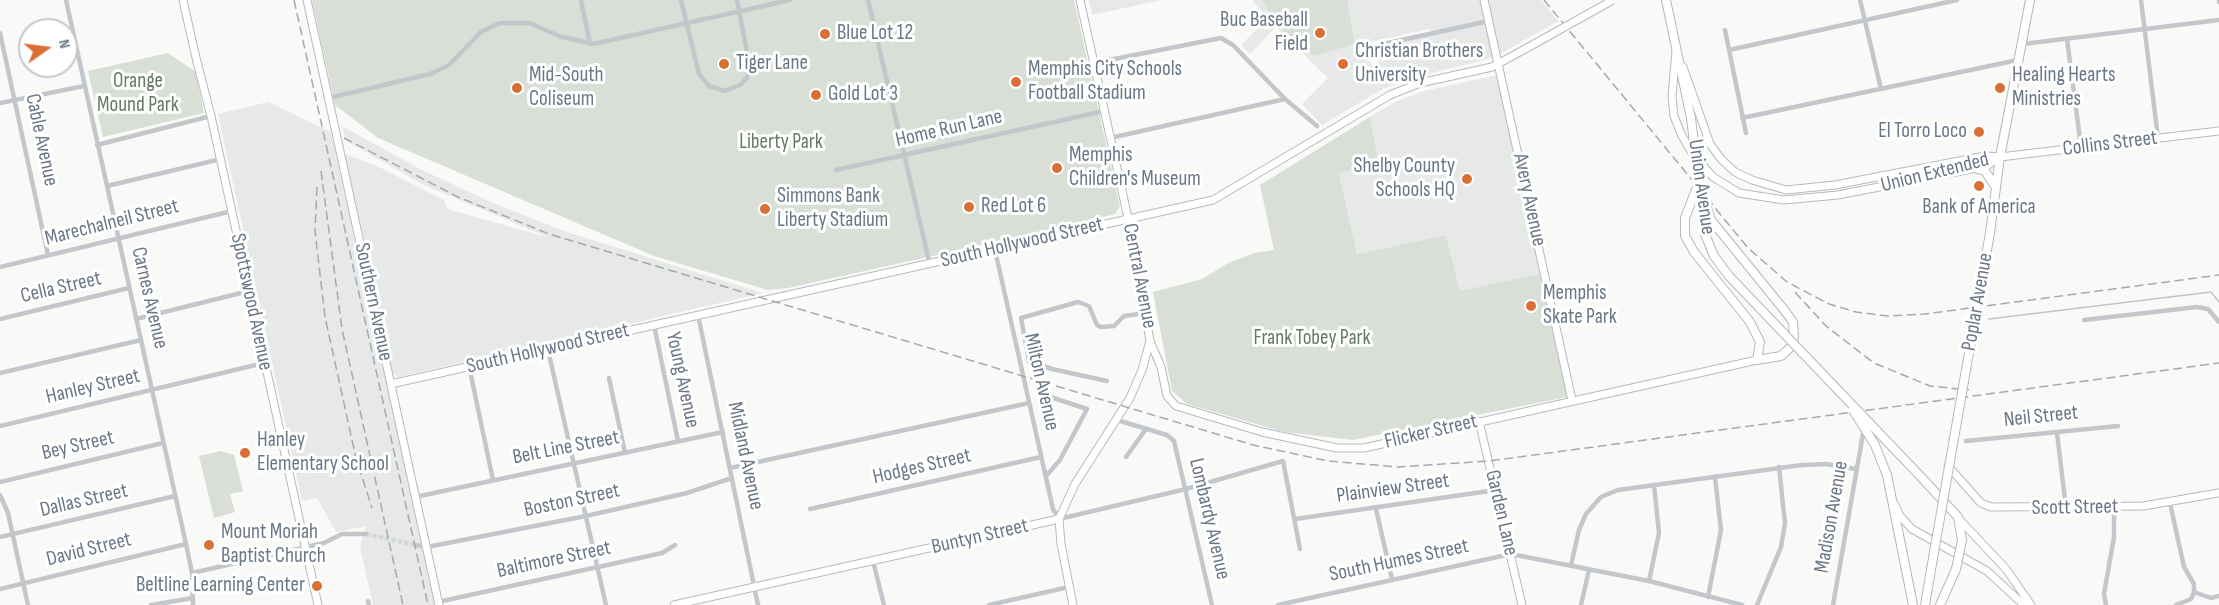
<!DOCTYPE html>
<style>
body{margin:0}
#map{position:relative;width:2219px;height:605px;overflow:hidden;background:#f9f9f7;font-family:"Sofia Sans Condensed",sans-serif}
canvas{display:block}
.north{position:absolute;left:18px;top:18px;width:60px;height:60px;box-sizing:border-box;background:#fff;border:2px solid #c3c9cf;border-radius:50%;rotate:76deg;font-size:16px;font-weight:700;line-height:24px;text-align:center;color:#6a7787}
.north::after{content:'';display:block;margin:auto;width:21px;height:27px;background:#da6f36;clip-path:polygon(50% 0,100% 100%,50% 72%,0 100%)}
</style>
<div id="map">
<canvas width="2219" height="605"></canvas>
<div class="north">N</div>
</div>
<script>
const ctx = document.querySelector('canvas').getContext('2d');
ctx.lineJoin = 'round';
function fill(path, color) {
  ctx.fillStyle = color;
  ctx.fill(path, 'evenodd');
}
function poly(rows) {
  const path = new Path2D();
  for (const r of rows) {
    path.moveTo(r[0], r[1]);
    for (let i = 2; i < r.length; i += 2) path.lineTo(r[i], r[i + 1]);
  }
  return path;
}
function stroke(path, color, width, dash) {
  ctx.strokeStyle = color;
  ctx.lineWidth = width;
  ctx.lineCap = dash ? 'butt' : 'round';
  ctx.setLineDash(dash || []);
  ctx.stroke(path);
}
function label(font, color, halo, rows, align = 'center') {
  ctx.font = font + ' "Sofia Sans Condensed",sans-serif';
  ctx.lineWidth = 6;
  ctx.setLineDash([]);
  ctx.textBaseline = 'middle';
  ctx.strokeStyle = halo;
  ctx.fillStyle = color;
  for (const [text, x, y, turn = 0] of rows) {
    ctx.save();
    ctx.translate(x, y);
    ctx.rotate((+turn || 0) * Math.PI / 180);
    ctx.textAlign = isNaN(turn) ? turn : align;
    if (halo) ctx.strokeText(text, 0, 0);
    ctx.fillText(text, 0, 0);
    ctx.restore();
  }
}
fill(poly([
 [1089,0,1161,0,1092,15],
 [1252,0,1541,0,1558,21,1493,58,1439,71,1384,88,1322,125,1302,104,1328,78,1276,27,1250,54,1241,45,1268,18],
 [1430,29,1431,36,1376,48,1383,85,1360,44],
 [1497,75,1540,274,1460,292,1446,235,1357,254,1339,172,1379,163,1370,117,1397,101,1424,91],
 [268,102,331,132,435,605,373,605,360,547,366,526,336,532,317,498,302,501,218,114],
 [342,126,420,169,493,203,567,232,763,293,399,377,393,374,345,154,377,166,444,200,447,209,550,238,424,185,346,141]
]), '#e7e8e8');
fill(poly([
 [312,0,1074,0,1120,207,1115,214,1041,232,788,288,768,290,654,256,378,138,335,105],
 [1262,0,1347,0,1355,44,1314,56,1275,23],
 [168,53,196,72,204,113,103,137,88,71],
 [1370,117,1379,164,1339,173,1357,254,1446,235,1460,291,1540,274,1567,397,1353,440,1284,432,1187,404,1172,391,1153,292,1202,279,1230,262,1255,253,1274,250,1260,185],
 [221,451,234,455,243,491,230,494,235,512,214,518,199,456]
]), '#d9ded7');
stroke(poly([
 [1989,319,2211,292,2219,302]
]), '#bdc5cb', 1.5);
stroke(poly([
 [366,534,416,545]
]), '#d5d8db', 4.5, [4.5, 2]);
const secondary = poly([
 [183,0,189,27],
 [307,0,439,605],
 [1484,0,1572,400],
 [1676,51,1672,96,1674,116,1682,136,1692,153,1713,177,1739,193,1784,200,1838,195,1987,166,1999,157],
 [197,62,211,116,318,605],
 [1683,67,1710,144,1721,159,1735,172,1752,180,1786,190,1835,185,1985,156,2000,157,2219,131],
 [1150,341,1161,367,1167,396,1176,406,1262,432,1337,448,1364,448,1757,360],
 [391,384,1213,200,1390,95,1420,83,1492,67,1527,48],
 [1479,421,1522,605],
 [1948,466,1981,503,1991,507,2143,506,2219,493],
 [1895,505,1900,516,1912,529,1987,571,2024,605],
 [1958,518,2006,569,2031,605],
 [674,605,1059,519],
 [1073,605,1061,544,1059,519,1075,484,1130,398,1142,370,1150,341,1128,218,1080,0]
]);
const primary = poly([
 [1666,0,1691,118],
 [1975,168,1985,171,1995,186],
 [1990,233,2000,157,2030,0],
 [1750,322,1760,342,1757,360,1781,356,1792,346,1794,337,1793,322,1785,311],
 [1887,475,1913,605],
 [1922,478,1958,517,1962,540],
 [1925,605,1933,558],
 [1940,605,1956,569]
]);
stroke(secondary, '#b5babf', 9);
stroke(primary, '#b4b8bd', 10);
stroke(poly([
 [66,0,186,544,192,573,193,605],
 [581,0,590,44],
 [681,0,699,74,709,86,725,91,740,85,747,78,750,68,737,0],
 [868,0,930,265],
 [1860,0,1881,89],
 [2141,0,2158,138],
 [2219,0,2219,2],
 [1725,30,1746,133],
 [0,33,48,255],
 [2067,39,2081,147],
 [2023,44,2219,20],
 [1365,48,1489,21],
 [1729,50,1957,0],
 [1094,63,1221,38,1233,45,1285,99,1317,126],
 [329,98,430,74,449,65,481,32,500,23,530,23,559,36,593,44,790,0],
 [0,103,84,86],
 [1742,118,2018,60],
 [1110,138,1285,99],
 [97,145,211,116],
 [836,170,1104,111],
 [107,186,221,159],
 [995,250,1053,509,1059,519,1186,489,1283,461,1300,549],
 [0,267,232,211],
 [698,315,758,605],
 [0,319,129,288],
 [136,319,249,291],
 [2084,320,2197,307,2208,309,2219,322],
 [654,325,678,441],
 [548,350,606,605],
 [469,366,493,480],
 [0,373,141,340],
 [609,378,625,453],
 [1107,381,1052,369,1029,361,1021,318,1078,302,1089,306,1097,325,1101,327,1114,326,1124,316,1147,313],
 [1038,393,1087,409,1060,460,1046,476],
 [1117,420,1167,435,1174,441,1212,605],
 [0,426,264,363],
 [2057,433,2066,508],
 [1966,441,2118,426],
 [1126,457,1146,429],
 [730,468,1029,403],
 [0,482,163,443],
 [0,495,8,513,28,605],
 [415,497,723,432],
 [2170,503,2184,567,2194,584,2194,592],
 [810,509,1041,457],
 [1376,509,1392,579],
 [1295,519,1496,490],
 [0,537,175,496],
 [416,545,427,547,586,516,687,493,732,478],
 [873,561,884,605],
 [1571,565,1579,530,1586,514,1601,497,1618,490,1802,465,1826,464,1856,469],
 [192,573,324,543,342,534,366,534],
 [1649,581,1659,533,1654,485],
 [0,589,186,544],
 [2194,592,2211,598,2219,596],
 [1708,597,1721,530,1715,477],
 [368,601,369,605],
 [438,602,662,553,675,545],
 [151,605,193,598],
 [989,605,1069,587],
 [1278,605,1511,554,1649,581,1742,605],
 [1581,605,1589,570],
 [1757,605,1781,547,1785,523,1779,467],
 [1833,605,1863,434],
 [2106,605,2104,594,2114,537,2114,507],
 [2176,605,2191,599,2194,592]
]), '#c3c6ca', 4.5);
stroke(secondary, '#fff', 7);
stroke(primary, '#fff', 8);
stroke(poly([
 [294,0,428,605],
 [1544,0,1748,248,1787,282,1829,304,1856,312,1888,316,1925,314,2219,275],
 [344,138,458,197,549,234,1253,445,1328,461,1398,467,1489,461,2219,363],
 [321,171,342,329,403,605],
 [317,187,315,231,325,317,356,458,372,508],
 [1795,292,1826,326,1874,363,1930,386,1969,390]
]), '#a4a9b0', 1.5, [9, 4.5]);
const secondaryBridge = poly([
 [189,27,197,62],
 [1527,48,1613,0]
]);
const primaryBridge = poly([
 [1691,118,1705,234,1714,256,1729,276,1922,478],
 [1699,182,1685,218,1685,236,1694,252,1750,322],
 [1705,202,1711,220,1785,311],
 [1853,410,1875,445,1887,475],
 [1933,558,1990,233],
 [1956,569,1962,540]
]);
stroke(secondaryBridge, '#b5babf', 9, []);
stroke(primaryBridge, '#b4b8bd', 10, []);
stroke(secondaryBridge, '#fff', 7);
stroke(primaryBridge, '#fff', 8);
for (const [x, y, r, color] of [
 [1320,33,6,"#da6f36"],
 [825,34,6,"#da6f36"],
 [724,64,6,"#da6f36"],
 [1343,64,6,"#da6f36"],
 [1016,82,6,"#da6f36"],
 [517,88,6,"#da6f36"],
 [2000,88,6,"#da6f36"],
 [816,95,6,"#da6f36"],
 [1979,132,6,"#da6f36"],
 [1057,168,6,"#da6f36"],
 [1467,179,6,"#da6f36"],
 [1979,186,6,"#da6f36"],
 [969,207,6,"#da6f36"],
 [765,209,6,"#da6f36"],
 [1531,306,6,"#da6f36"],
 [245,453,6,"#da6f36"],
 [209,545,6,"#da6f36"],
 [317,586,6,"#da6f36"]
]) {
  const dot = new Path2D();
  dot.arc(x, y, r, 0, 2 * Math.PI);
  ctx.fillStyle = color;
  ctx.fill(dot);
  stroke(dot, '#fff', 2);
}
label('21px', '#6a7787', '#fff', [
 ["Buc Baseball",1308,21,"right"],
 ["Field",1308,45,"right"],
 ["Blue Lot 12",837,34],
 ["Christian Brothers",1355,52],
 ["University",1355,76],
 ["Tiger Lane",736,64],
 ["Memphis City Schools",1028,70],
 ["Football Stadium",1028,94],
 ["Mid-South",529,76],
 ["Coliseum",529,100],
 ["Healing Hearts",2012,76],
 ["Ministries",2012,100],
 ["Gold Lot 3",828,95],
 ["El Torro Loco",1967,132,"right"],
 ["Memphis",1069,156],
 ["Children's Museum",1069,180],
 ["Shelby County",1455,167,"right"],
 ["Schools HQ",1455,191,"right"],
 ["Simmons Bank",777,197],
 ["Liberty Stadium",777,221],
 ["Red Lot 6",981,207],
 ["Bank of America",1979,208,"center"],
 ["Memphis",1543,294],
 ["Skate Park",1543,318],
 ["Hanley",257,441],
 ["Elementary School",257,465],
 ["Mount Moriah",221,533],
 ["Baptist Church",221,557],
 ["Beltline Learning Center",305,586,"right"]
], 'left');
label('21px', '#667965', '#fff', [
 ["Orange",138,82],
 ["Mound Park",138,106],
 ["Liberty Park",781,143],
 ["Frank Tobey Park",1312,339]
]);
label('21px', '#6a7787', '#fff', [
 ["Home Run Lane",949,129,-13],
 ["Cable Avenue",41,140,78],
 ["Collins Street",2110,144,-7],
 ["Union Extended",1935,173,-14],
 ["Union Avenue",1701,187,82],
 ["Avery Avenue",1529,200,78],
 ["Marechalneil Street",112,223,-14],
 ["South Hollywood Street",1022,243,-13],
 ["Central Avenue",1139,276,79],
 ["Cella Street",61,288,-13],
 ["Carnes Avenue",149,298,77],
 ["Spottswood Avenue",251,302,78],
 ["Southern Avenue",373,302,78],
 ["Poplar Avenue",1978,302,-80],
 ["South Hollywood Street",548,349,-13],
 ["Young Avenue",682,380,78],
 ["Milton Avenue",1041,382,77],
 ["Hanley Street",93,387,-13],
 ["Neil Street",2041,417,-6],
 ["Flicker Street",1431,432,-13],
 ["Bey Street",78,446,-13],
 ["Belt Line Street",566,448,-11],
 ["Midland Avenue",745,456,78],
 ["Hodges Street",922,467,-13],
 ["Plainview Street",1393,489,-8],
 ["Dallas Street",84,501,-13],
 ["Boston Street",572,501,-12],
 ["Scott Street",2075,508,-1],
 ["Garden Lane",1501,513,77],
 ["Madison Avenue",1832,517,-80],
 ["Lombardy Avenue",1209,519,77],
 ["Buntyn Street",980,537,-13],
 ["David Street",89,550,-14],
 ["Baltimore Street",554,560,-12],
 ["South Humes Street",1399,561,-12]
]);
</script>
